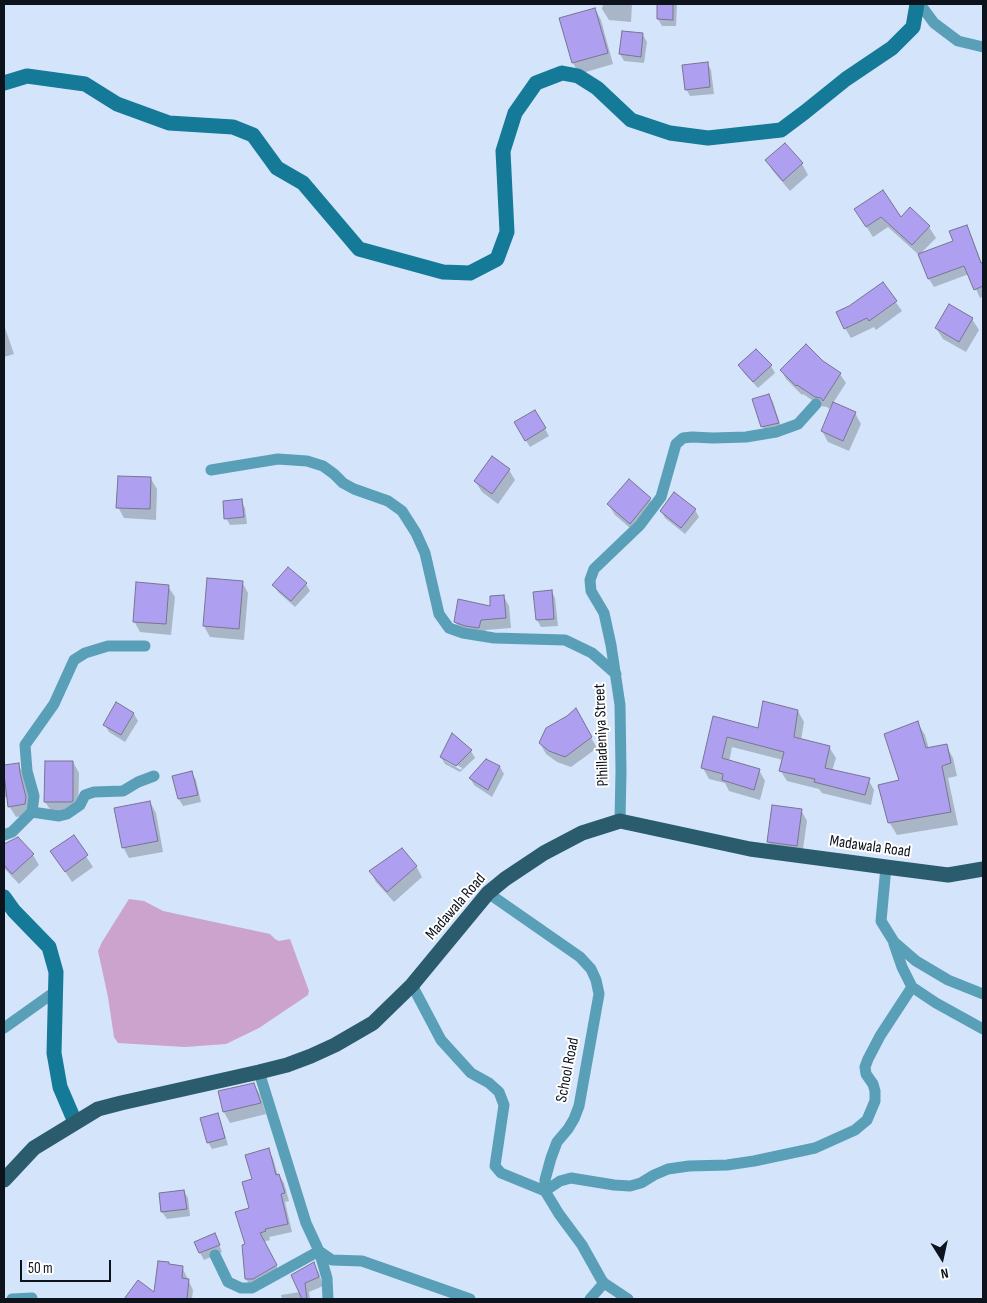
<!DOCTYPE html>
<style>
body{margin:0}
#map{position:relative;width:987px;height:1303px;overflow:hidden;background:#d4e4fb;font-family:"Sofia Sans Condensed",sans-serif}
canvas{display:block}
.frame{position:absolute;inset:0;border:5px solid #0c131d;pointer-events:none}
.north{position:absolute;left:917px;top:1233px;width:50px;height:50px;-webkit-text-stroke:4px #fff;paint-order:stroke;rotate:170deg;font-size:14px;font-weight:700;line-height:20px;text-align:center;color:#0c131d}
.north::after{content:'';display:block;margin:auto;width:18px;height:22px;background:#0c131d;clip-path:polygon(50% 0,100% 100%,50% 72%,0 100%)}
.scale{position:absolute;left:20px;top:1260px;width:91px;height:22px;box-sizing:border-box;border:2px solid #0c131d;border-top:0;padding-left:6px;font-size:15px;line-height:18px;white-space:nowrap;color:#0c131d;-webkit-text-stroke:4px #fff;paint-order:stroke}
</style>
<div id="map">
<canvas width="987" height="1303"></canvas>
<div class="frame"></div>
<div class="north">N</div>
<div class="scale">50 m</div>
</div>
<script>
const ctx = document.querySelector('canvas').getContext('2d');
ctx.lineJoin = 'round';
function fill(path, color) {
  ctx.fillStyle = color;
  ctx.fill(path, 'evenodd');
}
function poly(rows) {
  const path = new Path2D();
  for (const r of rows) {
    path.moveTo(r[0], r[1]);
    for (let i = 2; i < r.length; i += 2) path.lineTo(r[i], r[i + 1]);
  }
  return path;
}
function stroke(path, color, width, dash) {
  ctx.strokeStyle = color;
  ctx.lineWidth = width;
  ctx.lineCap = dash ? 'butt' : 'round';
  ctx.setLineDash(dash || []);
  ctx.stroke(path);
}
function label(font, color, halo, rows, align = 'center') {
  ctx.font = font + ' "Sofia Sans Condensed",sans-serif';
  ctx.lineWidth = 4;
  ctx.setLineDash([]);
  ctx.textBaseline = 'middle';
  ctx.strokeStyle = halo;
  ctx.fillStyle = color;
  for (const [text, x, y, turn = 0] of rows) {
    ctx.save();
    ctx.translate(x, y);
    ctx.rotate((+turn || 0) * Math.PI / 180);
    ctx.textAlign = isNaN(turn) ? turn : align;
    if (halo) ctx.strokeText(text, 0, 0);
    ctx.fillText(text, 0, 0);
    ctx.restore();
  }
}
fill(poly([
 [129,899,144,901,163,911,270,934,275,939,279,941,290,939,309,991,308,995,259,1028,226,1044,185,1047,118,1043,114,1037,108,997,98,951,102,942]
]), '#cba3cc');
fill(poly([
 [603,4,632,4,631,22,609,20,602,9],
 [658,4,677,4,676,26,662,26,658,19],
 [595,9,601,20,613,64,579,74,573,63,561,19],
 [643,35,647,42,644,63,624,61,620,54],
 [707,63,711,70,714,94,690,96,686,89],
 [785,144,802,164,808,175,790,191,773,171,766,160],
 [855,209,900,219,929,227,936,238,919,255,888,227,873,237],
 [966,227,971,235,982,264,983,263,983,296,980,298,969,274,934,287,929,279,920,255,954,242],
 [883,284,902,311,876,330,874,327,851,338,845,328,849,307],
 [972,319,979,330,966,352,943,339,936,328],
 [4,325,14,354,4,357],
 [822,362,840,374,846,383,833,403,855,413,861,424,849,451,828,442,822,431,832,404,829,409,827,407,821,406,803,394,802,395,786,379,781,370],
 [740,366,771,366,775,373,758,388,744,373],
 [769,395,773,402,782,430,766,433,762,426],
 [535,411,549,436,530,447,515,423],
 [509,470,515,480,498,504,482,492,475,481],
 [151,479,157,489,156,520,124,518,118,507],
 [650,499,656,510,637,534,615,515,608,504],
 [241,501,245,508,247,524,230,525,226,518],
 [695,510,699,517,685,534,665,518,661,511],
 [242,582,248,593,244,640,210,637,204,626],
 [306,584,310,591,295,607,278,592,274,585],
 [168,586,175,597,171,635,140,632,134,621],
 [551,591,555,598,558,626,541,627,537,620,535,593],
 [504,597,509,606,511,628,486,630,484,637,461,631,455,622,492,608],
 [575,710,597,748,571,767,557,762,546,754,540,743],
 [798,711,804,722,801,740,829,747,836,758,832,771,868,779,874,790,871,805,822,793,819,789,787,781,780,770,783,760,732,747,729,762,759,770,765,781,760,800,729,791,725,783,709,779,703,768,714,718,759,729],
 [134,714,138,721,125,742,109,732,105,725],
 [917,722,925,735,929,749,946,745,953,758,957,776,948,778,958,825,897,835,889,822],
 [471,751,475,758,460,772,445,764,441,757],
 [445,758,462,768,461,770,445,761],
 [73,762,79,773,78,812,52,812,45,802],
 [18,764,24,775,32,809,31,815,16,817,9,806,8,797,4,797,4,766],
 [500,767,504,774,492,797,474,785,470,778],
 [192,773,196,780,201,802,183,806,179,799,174,776],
 [150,802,156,813,163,852,129,858,123,847],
 [801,810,807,821,802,856,775,852,768,842],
 [73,837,93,867,72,882,52,852],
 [7,843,33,855,39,865,19,884,4,868,4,846],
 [416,866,422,877,394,902,376,882,370,871],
 [254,1084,260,1095,266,1114,230,1123,224,1112,219,1092],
 [217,1115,221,1122,228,1145,212,1149,208,1142],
 [268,1150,273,1158,278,1176,279,1175,284,1183,289,1201,285,1202,292,1232,269,1237,270,1240,263,1242,281,1274,251,1287,246,1279,243,1246,247,1245,254,1180],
 [184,1191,188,1198,190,1216,167,1219,162,1212,160,1194],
 [218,1242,222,1252,204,1260,200,1253],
 [314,1264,319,1273,323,1286,309,1292,310,1299,282,1299,281,1295,300,1292],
 [169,1265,182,1267,193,1290,192,1299,126,1299,138,1282,155,1294]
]), '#0003');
const building = poly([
 [657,4,673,4,673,20,657,19,657,4],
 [595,8,608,53,572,63,559,18,595,8],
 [622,31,643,33,641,57,619,54,622,31],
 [708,62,710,87,685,90,682,65,708,62],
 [785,143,803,163,783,181,765,160,785,143],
 [883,190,901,217,910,207,930,226,912,245,881,217,866,227,854,209,883,190],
 [967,225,981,263,983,262,983,286,974,290,964,266,928,279,918,254,953,241,949,231,967,225],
 [883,282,897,301,869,321,867,318,844,329,836,312,849,306,883,282],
 [949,304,973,318,959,342,935,328,949,304],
 [806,344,823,361,841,373,823,401,821,398,815,397,797,385,796,386,780,370,806,344],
 [756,349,772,365,753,382,738,365,756,349],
 [769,394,779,423,761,427,752,399,769,394],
 [833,402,856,412,843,441,821,431,833,402],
 [535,410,546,428,525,441,514,422,535,410],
 [492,456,510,469,492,494,474,481,492,456],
 [118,476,151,477,150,509,116,508,118,476],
 [629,479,651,498,630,524,607,504,629,479],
 [674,492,696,509,681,528,660,511,674,492],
 [242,499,244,517,224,519,223,501,242,499],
 [288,567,307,583,291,601,272,585,288,567],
 [207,578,243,581,239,629,203,626,207,578],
 [136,582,169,585,166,624,133,622,136,582],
 [552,590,554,619,536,620,533,592,552,590],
 [504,595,506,618,481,620,479,628,465,626,454,622,458,599,490,606,490,596,504,595],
 [763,701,798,710,794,737,830,746,825,768,870,778,865,795,814,782,815,779,779,771,784,752,727,737,722,758,760,769,754,790,722,780,723,774,701,768,713,716,758,728,763,701],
 [116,702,134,713,121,735,103,725,116,702],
 [576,708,592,737,565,757,549,751,539,743,546,728,567,716,576,708],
 [918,721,926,748,947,744,951,763,942,766,951,812,888,823,878,785,899,780,884,734,918,721],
 [452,733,472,750,456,766,440,757,452,733],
 [486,759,500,766,488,790,469,778,486,759],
 [45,761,73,761,73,801,71,802,44,802,45,761],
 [19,763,20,773,26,797,25,804,8,807,4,774,4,765,19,763],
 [192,771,198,795,178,799,172,776,192,771],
 [150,801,158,841,122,848,114,808,150,801],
 [772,805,802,809,797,846,767,842,772,805],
 [74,835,88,855,65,872,50,851,74,835],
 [18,837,34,854,12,874,4,865,4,844,18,837],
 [402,848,417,866,387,892,369,871,402,848],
 [254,1083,261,1103,223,1112,218,1091,254,1083],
 [218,1113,225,1138,207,1143,200,1118,218,1113],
 [269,1148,276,1175,279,1174,285,1193,281,1194,288,1224,265,1229,266,1231,260,1233,277,1265,253,1279,245,1279,242,1245,245,1244,235,1212,249,1208,242,1182,252,1179,245,1155,269,1148],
 [184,1190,187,1209,161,1212,159,1193,184,1190],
 [215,1233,220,1245,199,1253,194,1242,215,1233],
 [158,1261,169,1262,169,1264,183,1266,182,1278,189,1279,187,1299,124,1299,138,1280,154,1292,158,1261],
 [314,1262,319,1277,305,1283,307,1299,302,1299,291,1275,314,1262]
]);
fill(building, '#ae9ff0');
stroke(building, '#787491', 1);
stroke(poly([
 [920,4,934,23,958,41,983,47],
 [211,470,278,459,307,461,323,466,334,474,343,483,354,489,388,501,402,511,416,533,425,553,439,614,449,628,463,633,494,638,565,640,592,653,616,674],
 [32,812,59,816,67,814,80,805,85,795,94,792,123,791,138,782,154,776],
 [620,821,621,771,620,705,611,645,604,613,591,591,590,580,594,569,640,525,661,497,676,444,683,438,692,437,713,438,746,437,776,432,798,424,816,404],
 [4,835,12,832,32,812,34,796,27,771,25,745,54,704,74,660,85,653,108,646,145,646],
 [886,867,881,921,894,942,916,961,948,980,983,994],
 [488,893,580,957,591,969,596,980,599,994,579,1106,574,1119,568,1129,557,1142,551,1158,545,1180,545,1191,559,1214,582,1245,601,1279,604,1283,628,1299],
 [894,944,902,967,912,987,936,1003,983,1029],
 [412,985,441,1040,471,1073,489,1083,499,1092,504,1105,495,1166,501,1173,545,1191,560,1181,571,1178,614,1185,630,1186,641,1183,654,1175,668,1169,689,1166,727,1165,754,1161,815,1148,855,1130,867,1120,875,1101,875,1091,873,1084,866,1074,865,1067,868,1059,880,1036,912,987],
 [4,1028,56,991],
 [259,1072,306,1223,319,1251,327,1278,328,1299],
 [319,1251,332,1260,362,1261,470,1299],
 [215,1255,228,1282,241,1288,252,1288,319,1251],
 [12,1299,32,1298],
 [590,1299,604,1283]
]), '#5a9fb8', 11);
stroke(poly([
 [4,83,27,76,85,84,117,104,169,123,233,127,253,135,277,168,303,183,359,249,443,272,470,273,497,259,507,232,503,151,515,113,536,83,562,73,578,76,597,88,631,120,670,133,708,138,781,130,805,112,846,79,892,48,913,27,917,4],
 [4,897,14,911,49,947,56,972,54,1053,60,1087,75,1122]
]), '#157a97', 15);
stroke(poly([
 [4,1180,34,1148,98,1109,121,1103,259,1072,287,1065,311,1056,335,1045,373,1023,412,985,488,893,505,879,544,853,582,833,620,821,750,849,886,867,948,875,983,869]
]), '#2b5c6d', 15);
label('16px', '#0c131d', '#fff', [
 ["Pihilladeniya Street",602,735,-92],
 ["Madawala Road",870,847,8],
 ["Madawala Road",456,907,-49],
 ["School Road",568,1070,-79]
]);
</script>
